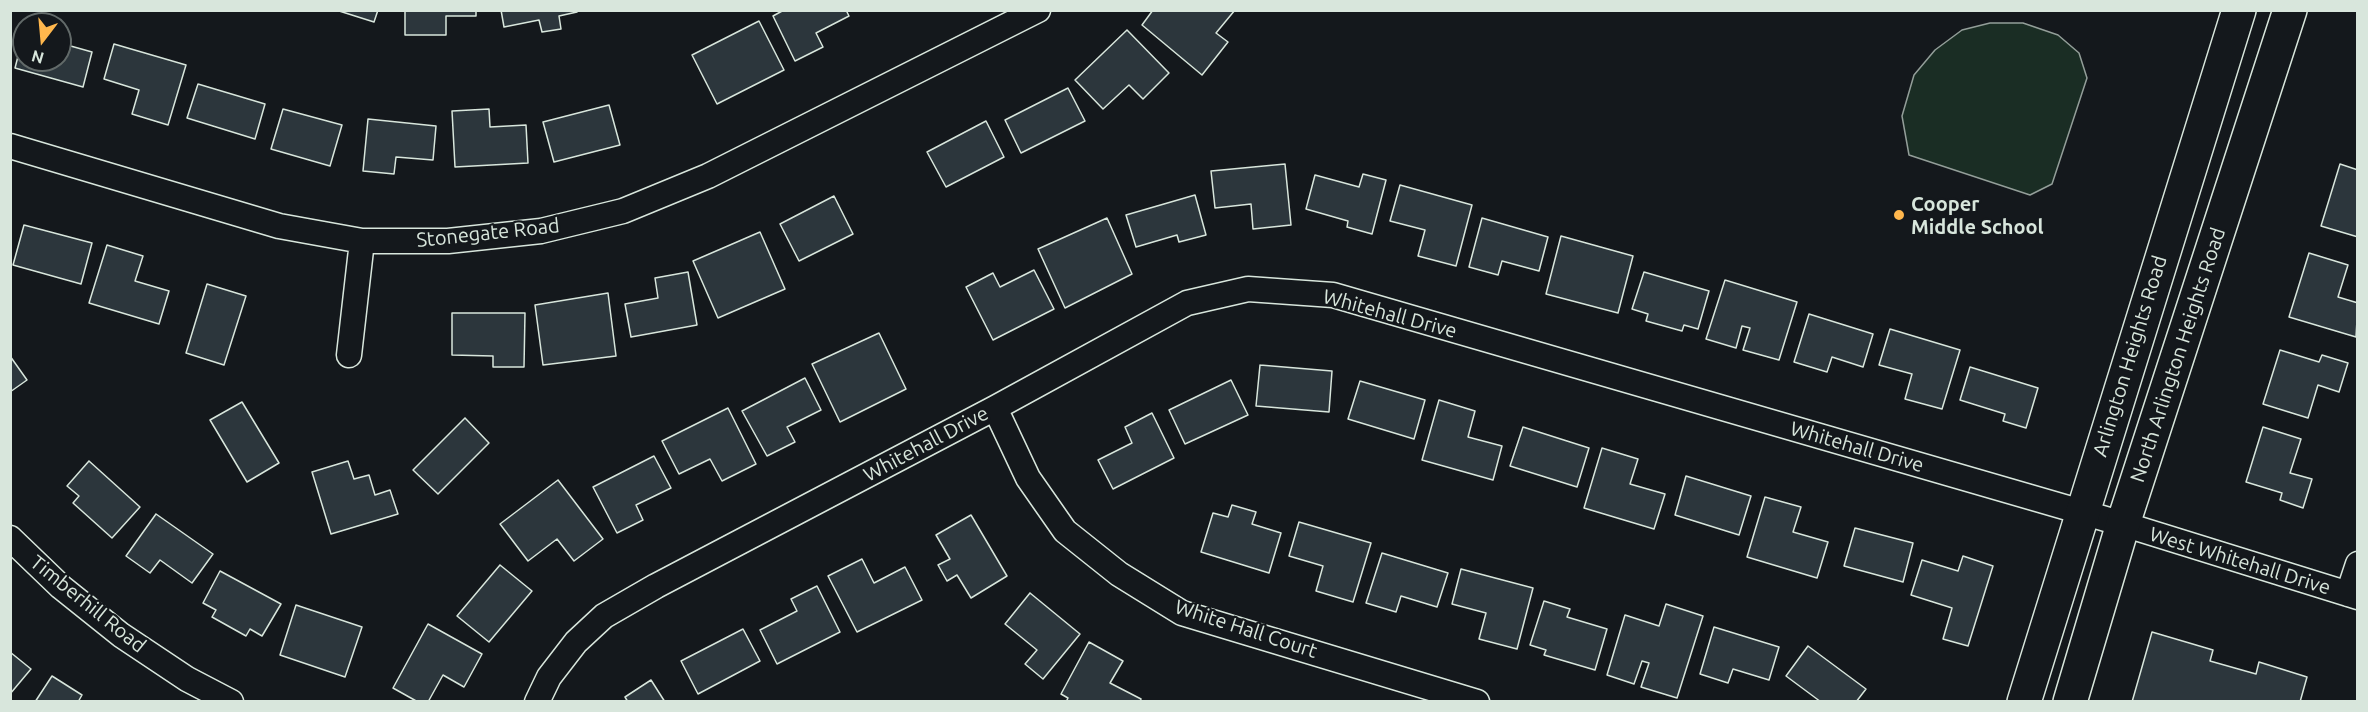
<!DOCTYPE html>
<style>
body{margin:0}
#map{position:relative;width:2368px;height:712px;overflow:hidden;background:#14181c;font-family:Ubuntu,sans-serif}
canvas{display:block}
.frame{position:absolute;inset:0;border:12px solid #d8e6dc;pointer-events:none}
.north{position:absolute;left:12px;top:12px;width:60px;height:60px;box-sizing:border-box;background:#14181c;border:2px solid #626a69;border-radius:50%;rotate:196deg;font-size:16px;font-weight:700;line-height:24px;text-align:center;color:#d8e6dc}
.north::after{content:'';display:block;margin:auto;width:21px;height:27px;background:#ffb74d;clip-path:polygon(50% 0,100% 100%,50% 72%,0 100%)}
</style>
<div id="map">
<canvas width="2368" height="712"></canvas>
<div class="frame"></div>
<div class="north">N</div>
</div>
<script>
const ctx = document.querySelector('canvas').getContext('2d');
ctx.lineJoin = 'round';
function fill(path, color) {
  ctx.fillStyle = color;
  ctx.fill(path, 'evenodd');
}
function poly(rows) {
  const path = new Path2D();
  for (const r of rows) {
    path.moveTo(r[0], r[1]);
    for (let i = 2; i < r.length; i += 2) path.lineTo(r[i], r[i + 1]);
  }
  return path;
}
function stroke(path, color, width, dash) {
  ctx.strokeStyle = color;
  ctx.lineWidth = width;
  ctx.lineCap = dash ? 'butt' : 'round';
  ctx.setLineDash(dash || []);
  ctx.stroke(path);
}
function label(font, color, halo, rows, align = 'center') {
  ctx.font = font + ' Ubuntu,sans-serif';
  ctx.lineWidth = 4.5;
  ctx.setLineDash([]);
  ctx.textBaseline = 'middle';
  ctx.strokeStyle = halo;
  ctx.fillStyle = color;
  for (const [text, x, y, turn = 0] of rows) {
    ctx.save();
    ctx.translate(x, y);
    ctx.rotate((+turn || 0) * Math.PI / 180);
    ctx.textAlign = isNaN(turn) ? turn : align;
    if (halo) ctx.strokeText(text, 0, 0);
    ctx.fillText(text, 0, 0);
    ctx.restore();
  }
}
const green = poly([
 [1990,23,2023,23,2058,35,2079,53,2087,78,2052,184,2030,195,1909,155,1902,116,1914,75,1935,50,1962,30,1990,23]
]);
fill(green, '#1a2d24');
stroke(green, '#939e99', 1.5);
const building = poly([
 [336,10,378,10,374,22,336,10],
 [405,10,476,10,476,16,446,16,446,35,405,35,405,10],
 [501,10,576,10,577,12,559,16,561,29,542,32,539,20,504,27,501,10],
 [784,10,846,10,849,16,816,33,823,47,795,61,773,16,784,10],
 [1153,10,1235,10,1216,33,1228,42,1202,75,1142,25,1153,10],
 [759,21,784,70,717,104,692,55,759,21],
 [1127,30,1169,73,1143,99,1129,85,1103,109,1075,80,1127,30],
 [24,33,24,60,60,60,60,43,92,52,83,87,15,68,24,33],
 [114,44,186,65,168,125,132,114,139,90,104,79,114,44],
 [198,84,265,104,255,139,187,118,198,84],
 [1068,88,1085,121,1021,153,1005,120,1068,88],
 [609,105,620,145,554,162,543,122,609,105],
 [283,109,342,125,330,166,271,149,283,109],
 [489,109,490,127,526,125,528,163,455,167,452,111,489,109],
 [368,119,436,126,433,160,396,157,394,174,363,171,368,119],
 [986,121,1004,157,946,187,927,152,986,121],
 [1285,164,1291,225,1253,229,1251,204,1215,208,1211,171,1285,164],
 [2340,164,2358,170,2358,237,2321,226,2340,164],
 [1363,174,1386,180,1372,234,1347,227,1348,221,1306,209,1315,175,1359,187,1363,174],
 [1400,185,1472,205,1456,266,1418,256,1425,230,1390,221,1400,185],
 [1195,195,1206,235,1179,242,1177,235,1136,247,1126,215,1195,195],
 [834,196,853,234,799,261,780,224,834,196],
 [1107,218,1132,274,1065,308,1038,249,1107,218],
 [1482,218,1548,237,1539,271,1502,261,1498,275,1469,267,1482,218],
 [24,225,92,243,81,284,13,265,24,225],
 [760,232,785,289,718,318,693,261,760,232],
 [1561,236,1633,256,1618,313,1546,294,1561,236],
 [107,245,143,256,135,281,169,291,159,324,89,303,107,245],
 [2309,253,2348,265,2338,297,2358,303,2356,337,2289,317,2309,253],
 [1034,270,1054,309,993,340,966,287,993,273,1000,287,1034,270],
 [688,272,697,325,631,337,625,304,658,298,655,278,688,272],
 [1644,272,1709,291,1698,329,1684,325,1682,331,1646,321,1648,314,1632,309,1644,272],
 [1725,280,1797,302,1779,360,1743,350,1750,328,1742,326,1736,348,1706,339,1725,280],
 [207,284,246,296,224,365,186,353,207,284],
 [608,293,616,356,543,365,535,305,608,293],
 [452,313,525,313,524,367,493,367,493,356,452,355,452,313],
 [1809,314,1873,334,1863,367,1832,357,1827,372,1794,362,1809,314],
 [1890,329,1960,350,1942,409,1905,399,1912,374,1879,365,1890,329],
 [879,333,906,389,840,422,812,364,879,333],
 [2280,350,2319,362,2322,355,2348,363,2339,392,2318,385,2308,418,2263,404,2280,350],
 [10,356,27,380,10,392,10,356],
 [1260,365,1332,371,1329,412,1256,406,1260,365],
 [1970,367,2038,388,2026,428,2003,421,2005,414,1960,400,1970,367],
 [805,378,821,410,787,427,795,442,767,456,742,411,805,378],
 [1231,380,1248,415,1185,444,1169,410,1231,380],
 [1360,381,1425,400,1414,439,1348,419,1360,381],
 [1439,400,1475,411,1468,437,1502,446,1493,480,1422,460,1439,400],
 [242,402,279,463,247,482,210,420,242,402],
 [728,408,756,464,722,481,710,459,679,474,662,441,728,408],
 [1152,413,1174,458,1113,489,1098,460,1132,443,1125,427,1152,413],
 [465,418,489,443,438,494,413,470,465,418],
 [1523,427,1589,448,1577,487,1510,466,1523,427],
 [2263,427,2301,439,2290,473,2312,479,2303,508,2280,500,2282,493,2246,482,2263,427],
 [1602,448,1638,459,1630,484,1665,494,1654,529,1584,508,1602,448],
 [654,456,671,488,636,505,643,520,617,533,593,487,654,456],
 [89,461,140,507,112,538,73,503,79,496,67,486,89,461],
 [348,461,354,479,369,475,375,495,390,490,398,514,331,534,312,472,348,461],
 [1686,476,1751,496,1739,535,1675,515,1686,476],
 [558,480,603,539,574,561,557,539,528,561,500,524,558,480],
 [1765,497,1801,507,1793,532,1828,542,1817,578,1747,557,1765,497],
 [1232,505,1256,512,1252,524,1281,533,1269,573,1201,552,1213,513,1228,517,1232,505],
 [156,514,213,554,192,583,160,560,150,573,126,556,156,514],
 [971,515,1007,576,971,598,957,575,947,581,938,565,950,559,936,535,971,515],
 [1299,522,1371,543,1353,602,1316,591,1323,566,1289,556,1299,522],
 [1855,528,1913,543,1903,582,1844,566,1855,528],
 [1382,553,1448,573,1437,607,1401,596,1396,612,1366,603,1382,553],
 [1963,556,1993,566,1968,646,1943,639,1952,608,1911,595,1922,560,1958,571,1963,556],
 [862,559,874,583,905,567,922,600,857,632,828,576,862,559],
 [500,565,532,591,489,642,457,616,500,565],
 [1461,569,1533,588,1517,649,1479,639,1486,613,1452,604,1461,569],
 [220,571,281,604,262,636,250,629,246,636,212,617,216,610,203,603,220,571],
 [817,586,840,632,777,664,760,630,797,611,791,599,817,586],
 [1030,593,1080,634,1043,679,1025,664,1037,650,1005,624,1030,593],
 [1544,601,1570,609,1567,617,1607,629,1595,670,1544,655,1546,650,1530,645,1544,601],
 [1666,604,1703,616,1677,698,1641,687,1649,663,1642,661,1634,684,1607,675,1625,615,1659,626,1666,604],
 [296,605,362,627,345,677,280,655,296,605],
 [428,624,482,654,464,687,443,675,428,702,418,702,393,688,428,624],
 [1714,627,1779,647,1769,680,1733,669,1728,683,1700,674,1714,627],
 [743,629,760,661,698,694,681,661,743,629],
 [2152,632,2213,650,2210,661,2256,674,2259,662,2307,677,2300,702,2132,702,2152,632],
 [1089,642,1123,661,1110,683,1141,699,1140,702,1066,702,1068,698,1061,694,1089,642],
 [1808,646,1866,689,1856,702,1821,702,1786,676,1808,646],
 [10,652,31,669,10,694,10,652],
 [52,676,82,695,78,702,35,702,52,676],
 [651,680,665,702,628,702,625,697,651,680]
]);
fill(building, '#2c363c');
stroke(building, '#d8e6dc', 1.5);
const street = poly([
 [10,146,279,226,362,241,448,241,541,231,623,211,708,176,1038,10],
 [349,355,362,241],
 [995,408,1028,478,1065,531,1119,574,1182,613,1477,702],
 [10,538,61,587,121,635,187,679,231,702],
 [2348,594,2358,564],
 [537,702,549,677,576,642,604,616,656,586,995,408,1187,303,1248,289,1333,295,2123,524,2358,597]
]);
const secondary = poly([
 [2024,702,2239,10],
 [2070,702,2123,524,2290,10]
]);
stroke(street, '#d8e6dc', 27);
stroke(secondary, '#d8e6dc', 36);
stroke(street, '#14181c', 24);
stroke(secondary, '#14181c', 33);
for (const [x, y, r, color] of [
 [1899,215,6,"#ffb74d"]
]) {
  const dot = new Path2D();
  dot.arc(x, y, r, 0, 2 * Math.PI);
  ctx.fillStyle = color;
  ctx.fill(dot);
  stroke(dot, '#14181c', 2);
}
label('bold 20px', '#d8e6dc', '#14181c', [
 ["Cooper",1911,204],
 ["Middle School",1911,227]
], 'left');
label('20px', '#d8e6dc', '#14181c', [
 ["Stonegate Road",488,233,-6],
 ["Whitehall Drive",1390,314,15],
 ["North Arlington Heights Road",2178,355,-72],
 ["Arlington Heights Road",2130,356,-73],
 ["Whitehall Drive",926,444,-28],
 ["Whitehall Drive",1857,447,16],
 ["West Whitehall Drive",2240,561,17],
 ["Timberhill Road",88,604,39],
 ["White Hall Court",1246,629,18]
]);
</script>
